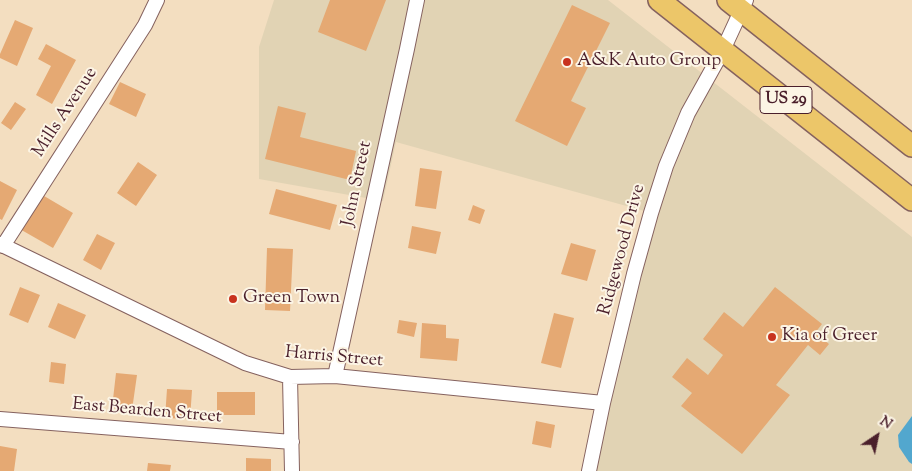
<!DOCTYPE html>
<style>
body{margin:0}
#map{position:relative;width:912px;height:471px;overflow:hidden;background:#f3dec0;font-family:"Sorts Mill Goudy",serif}
canvas{display:block}
.north{position:absolute;left:852px;top:411px;width:50px;height:50px;-webkit-text-stroke:4px #fcf5e5;paint-order:stroke;rotate:34deg;font-size:14px;font-weight:700;line-height:20px;text-align:center;color:#4a1f2b}
.north::after{content:'';display:block;margin:auto;width:18px;height:22px;background:#4a1f2b;clip-path:polygon(50% 0,100% 100%,50% 72%,0 100%)}
</style>
<div id="map">
<canvas width="912" height="471"></canvas>
<div class="north">N</div>
</div>
<script>
const ctx = document.querySelector('canvas').getContext('2d');
ctx.lineJoin = 'round';
function fill(path, color) {
  ctx.fillStyle = color;
  ctx.fill(path, 'evenodd');
}
function poly(rows) {
  const path = new Path2D();
  for (const r of rows) {
    path.moveTo(r[0], r[1]);
    for (let i = 2; i < r.length; i += 2) path.lineTo(r[i], r[i + 1]);
  }
  return path;
}
function stroke(path, color, width, dash) {
  ctx.strokeStyle = color;
  ctx.lineWidth = width;
  ctx.lineCap = dash ? 'butt' : 'round';
  ctx.setLineDash(dash || []);
  ctx.stroke(path);
}
function label(font, color, halo, rows, align = 'center') {
  ctx.font = font + ' "Sorts Mill Goudy",serif';
  ctx.lineWidth = 4;
  ctx.setLineDash([]);
  ctx.textBaseline = 'middle';
  ctx.strokeStyle = halo;
  ctx.fillStyle = color;
  for (const [text, x, y, turn = 0] of rows) {
    ctx.save();
    ctx.translate(x, y);
    ctx.rotate((+turn || 0) * Math.PI / 180);
    ctx.textAlign = isNaN(turn) ? turn : align;
    if (halo) ctx.strokeText(text, 0, 0);
    ctx.fillText(text, 0, 0);
    ctx.restore();
  }
}
fill(poly([
 [274,0,608,0,912,237,912,471,586,471,648,212,396,142,383,201,259,179,259,47]
]), '#e1d3b4');
fill(poly([
 [912,416,912,464,909,462,899,447,898,435]
]), '#52a7ce');
fill(poly([
 [330,0,386,0,366,51,318,32],
 [572,5,610,23,571,101,586,108,567,146,515,121],
 [15,20,33,28,17,66,0,58,0,54],
 [46,44,76,60,52,104,36,95,51,66,38,59],
 [120,82,146,94,136,117,109,104],
 [15,102,26,109,11,130,1,123],
 [278,106,306,113,300,137,356,151,350,180,265,159],
 [138,162,157,175,136,206,117,193],
 [420,168,442,171,436,209,415,206],
 [0,181,17,190,2,220,0,219],
 [276,189,337,205,330,230,269,214],
 [39,193,73,213,53,248,18,228],
 [473,205,485,210,480,224,468,220],
 [412,226,441,232,436,254,408,248],
 [97,234,115,243,101,270,83,260],
 [571,243,596,250,587,281,561,274],
 [267,248,293,249,290,311,265,310],
 [20,287,40,295,28,323,9,315],
 [775,287,822,324,815,333,829,344,820,355,808,345,776,385,790,395,742,454,681,406,692,393,672,377,687,358,708,375,723,355,703,339,724,312,743,327],
 [58,303,86,315,75,339,48,327],
 [554,313,574,318,561,368,541,363],
 [399,320,417,323,414,337,397,333],
 [422,323,446,325,446,338,459,339,457,361,420,358],
 [51,362,66,364,64,384,49,382],
 [116,373,137,375,132,410,112,408],
 [167,389,192,390,190,419,165,418],
 [217,392,255,392,255,415,217,415],
 [536,421,555,425,551,448,532,444],
 [0,446,17,449,14,471,0,471],
 [246,458,271,459,271,471,246,471],
 [148,463,171,465,170,471,147,471]
]), '#e5a973');
const street = poly([
 [0,244,245,363,290,377,335,376,603,403],
 [3,246,145,25,157,0],
 [335,376,407,49,417,0],
 [290,377,292,471],
 [0,419,292,442],
 [589,471,603,403,634,274,651,213,666,166,688,113,723,50,746,0]
]);
const primary = poly([
 [659,0,912,200],
 [728,0,912,146]
]);
stroke(street, '#85625f', 16);
stroke(primary, '#85625f', 24);
stroke(street, '#fff', 14);
stroke(primary, '#ecc669', 21);
for (const [x, y, r, color] of [
 [567,62,5,"#c8321e"],
 [233,299,5,"#c8321e"],
 [772,337,5,"#c8321e"]
]) {
  const dot = new Path2D();
  dot.arc(x, y, r, 0, 2 * Math.PI);
  ctx.fillStyle = color;
  ctx.fill(dot);
  stroke(dot, '#fcf5e5', 2);
}
for (const [x, y, w] of [
 [786,100,52]
]) {
  const box = new Path2D();
  box.roundRect(x - w / 2, y - 13.5, w, 27, 4);
  ctx.fillStyle = '#fcf5e5';
  ctx.fill(box);
  stroke(box, '#4a1f2b', 1);
}
label('bold 16px', '#4a1f2b', null, [
 ["US 29",786,100]
]);
label('18px', '#4a1f2b', '#fcf5e5', [
 ["A&K Auto Group",577,62],
 ["Green Town",243,299],
 ["Kia of Greer",782,337]
], 'left');
label('18px', '#4a1f2b', '#fcf5e5', [
 ["Mills Avenue",66,113,-57],
 ["John Street",358,184,-78],
 ["Ridgewood Drive",623,250,-75],
 ["Harris Street",334,358,5],
 ["East Bearden Street",147,412,5]
]);
</script>
